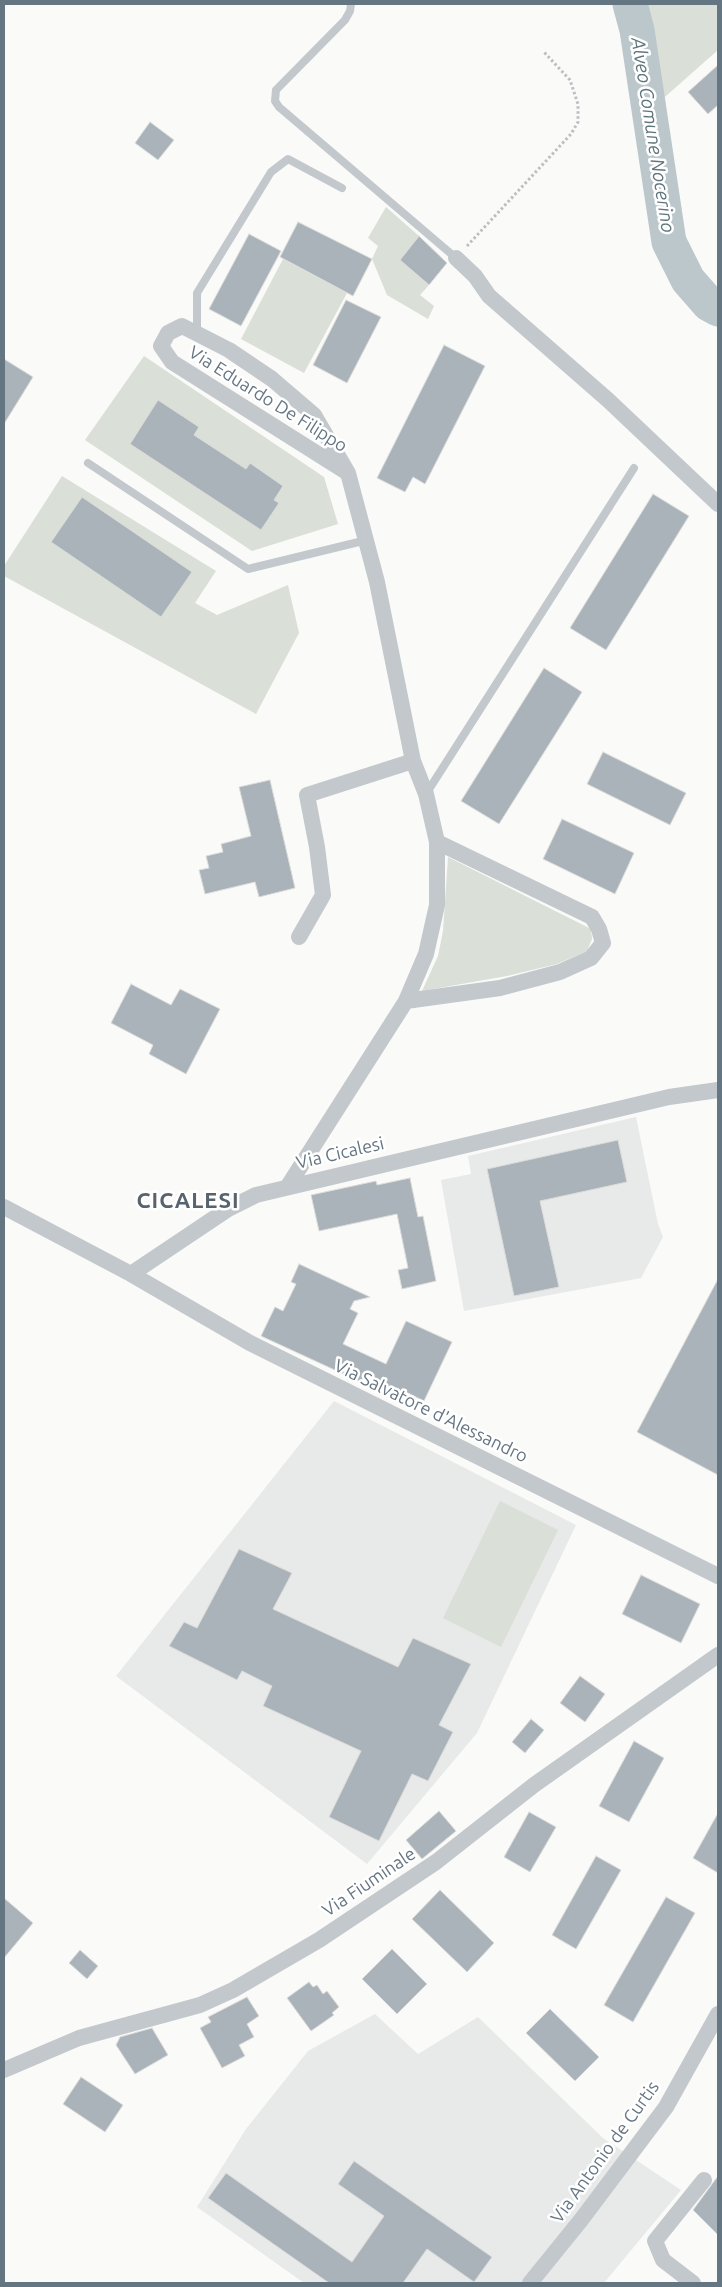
<!DOCTYPE html>
<style>
body{margin:0}
#map{position:relative;width:722px;height:2287px;overflow:hidden;background:#fafaf8;font-family:Ubuntu,sans-serif}
canvas{display:block}
.frame{position:absolute;inset:0;border:5px solid #657683;pointer-events:none}
</style>
<div id="map">
<canvas width="722" height="2287"></canvas>
<div class="frame"></div>
</div>
<script>
const ctx = document.querySelector('canvas').getContext('2d');
ctx.lineJoin = 'round';
function fill(path, color) {
  ctx.fillStyle = color;
  ctx.fill(path, 'evenodd');
}
function poly(rows) {
  const path = new Path2D();
  for (const r of rows) {
    path.moveTo(r[0], r[1]);
    for (let i = 2; i < r.length; i += 2) path.lineTo(r[i], r[i + 1]);
  }
  return path;
}
function stroke(path, color, width, dash) {
  ctx.strokeStyle = color;
  ctx.lineWidth = width;
  ctx.lineCap = dash ? 'butt' : 'round';
  ctx.setLineDash(dash || []);
  ctx.stroke(path);
}
function label(font, color, halo, rows, align = 'center') {
  ctx.font = font + ' Ubuntu,sans-serif';
  ctx.lineWidth = 5;
  ctx.setLineDash([]);
  ctx.textBaseline = 'middle';
  ctx.strokeStyle = halo;
  ctx.fillStyle = color;
  for (const [text, x, y, turn = 0] of rows) {
    ctx.save();
    ctx.translate(x, y);
    ctx.rotate((+turn || 0) * Math.PI / 180);
    ctx.textAlign = isNaN(turn) ? turn : align;
    if (halo) ctx.strokeText(text, 0, 0);
    ctx.fillText(text, 0, 0);
    ctx.restore();
  }
}
fill(poly([
 [636,1117,658,1224,663,1237,641,1278,464,1311,441,1180,471,1174,468,1156],
 [334,1401,576,1525,477,1733,367,1864,116,1676],
 [375,2014,418,2054,478,2017,603,2138,681,2190,604,2283,304,2283,197,2207,246,2129,308,2051]
]), '#e8e9e9');
fill(poly([
 [638,4,718,4,718,50,658,103],
 [386,207,419,236,400,260,429,285,420,295,434,306,428,319,387,295,372,259,378,246,368,238],
 [283,259,347,293,304,373,241,339],
 [144,356,324,477,338,524,252,551,85,440],
 [62,476,216,571,195,603,217,615,288,585,299,633,256,714,4,576,4,566],
 [448,857,591,929,592,939,587,951,557,964,507,976,422,991,438,956,443,931],
 [500,1501,558,1530,501,1647,443,1618]
]), '#dadfd7');
stroke(poly([
 [630,4,637,30,669,242,688,280,709,304,718,309]
]), '#bbc7cb', 35);
const building = poly([
 [718,65,718,105,708,114,688,92,718,65],
 [150,122,174,140,158,160,135,143,150,122],
 [298,222,372,259,353,296,280,257,298,222],
 [249,234,281,251,241,326,209,309,249,234],
 [419,236,447,263,429,285,400,260,419,236],
 [346,300,381,317,347,383,313,365,346,300],
 [444,345,485,366,425,484,413,477,405,492,377,478,444,345],
 [4,359,33,377,4,424,4,359],
 [158,400,199,427,194,435,246,469,250,463,283,486,274,500,279,503,261,530,130,444,158,400],
 [653,494,689,516,606,650,570,628,653,494],
 [82,497,192,572,161,617,51,542,82,497],
 [544,668,582,692,499,824,461,801,544,668],
 [603,752,686,793,670,825,587,784,603,752],
 [270,780,295,888,259,897,255,882,205,894,199,870,209,868,206,856,223,852,221,844,251,836,239,787,270,780],
 [562,819,634,853,615,894,543,859,562,819],
 [131,984,171,1005,180,989,220,1009,186,1074,149,1054,153,1045,111,1023,131,984],
 [618,1140,627,1182,540,1201,559,1287,514,1296,487,1169,618,1140],
 [410,1178,418,1217,423,1216,436,1281,402,1289,398,1270,408,1268,397,1214,319,1231,311,1195,376,1181,377,1185,410,1178],
 [299,1264,370,1297,354,1301,350,1309,358,1313,343,1344,386,1364,406,1321,452,1342,424,1401,406,1392,402,1401,261,1336,275,1307,283,1311,296,1284,291,1282,299,1264],
 [718,1279,718,1475,637,1432,718,1279],
 [239,1549,292,1573,273,1609,398,1667,413,1638,471,1664,439,1725,453,1732,428,1781,412,1774,379,1841,329,1817,361,1751,263,1706,272,1686,242,1671,237,1680,169,1646,184,1622,197,1628,239,1549],
 [641,1575,700,1604,681,1643,622,1614,641,1575],
 [580,1676,605,1694,585,1722,560,1703,580,1676],
 [531,1719,544,1730,525,1753,512,1742,531,1719],
 [634,1741,664,1758,629,1822,599,1806,634,1741],
 [439,1811,456,1831,422,1859,406,1840,439,1811],
 [529,1812,556,1827,530,1872,504,1857,529,1812],
 [718,1813,718,1873,693,1858,718,1813],
 [596,1856,621,1870,576,1949,552,1935,596,1856],
 [440,1890,494,1943,467,1972,412,1919,440,1890],
 [666,1897,695,1913,633,2022,604,2005,666,1897],
 [4,1898,33,1923,4,1958,4,1898],
 [392,1949,427,1984,397,2014,362,1979,392,1949],
 [80,1950,98,1966,87,1979,69,1963,80,1950],
 [309,1982,313,1987,317,1985,323,1994,327,1991,339,2007,332,2013,334,2015,311,2031,287,1998,309,1982],
 [247,1997,259,2016,247,2024,254,2037,239,2045,245,2056,222,2068,200,2028,211,2022,208,2017,247,1997],
 [550,2009,599,2057,575,2081,526,2033,550,2009],
 [152,2028,168,2055,135,2074,116,2045,120,2037,152,2028],
 [81,2077,123,2105,105,2132,63,2104,81,2077],
 [354,2161,492,2257,474,2282,427,2249,403,2283,329,2283,208,2198,226,2173,352,2262,384,2216,338,2184,354,2161],
 [718,2176,718,2235,693,2210,718,2176]
]);
fill(building, '#aab3b9');
stroke(building, '#dcdcda', 1);
stroke(poly([
 [467,246,571,134,578,122,578,104,570,80,543,51]
]), '#bbbfc2', 3, [2.5, 2.5]);
stroke(poly([
 [351,4,350,11,345,20,276,90,275,101,279,107,456,258],
 [197,333,197,293,271,172,288,159,342,188],
 [88,463,248,569,367,540],
 [426,794,634,468]
]), '#c3c8cc', 8);
stroke(poly([
 [456,258,475,276,489,296,608,400,718,504],
 [299,937,323,895,317,847,307,795,413,761],
 [406,1001,500,988,560,972,591,958,603,943,599,929,592,917,437,842],
 [288,1186,406,1001,426,954,437,905,437,842,426,794,413,761,377,582,348,473,314,415,272,379,229,350,182,326,168,333,161,346,172,362,348,473],
 [4,1207,131,1274,228,1209,256,1195,669,1097,718,1090],
 [131,1274,250,1343,718,1576],
 [4,2070,79,2038,200,2005,233,1990,319,1940,436,1862,534,1785,718,1655],
 [530,2283,581,2220,666,2107,718,2014],
 [693,2283,663,2260,655,2241,704,2180]
]), '#c3c8cc', 16);
label('18px', '#657683', '#fff', [
 ["Via Eduardo De Filippo",268,399,32],
 ["Via Cicalesi",340,1153,-13],
 ["Via Salvatore d'Alessandro",431,1411,26],
 ["Via Fiuminale",369,1882,-34],
 ["Via Antonio de Curtis",605,2152,-54]
]);
label('italic 19px', '#60757c', '#fff', [
 ["Alveo Comune Nocerino",653,135,81]
]);
ctx.letterSpacing = '1px';
label('bold 22px', '#57646e', '#fff', [
 ["CICALESI",188,1201]
]);
ctx.letterSpacing = '0px';
</script>
